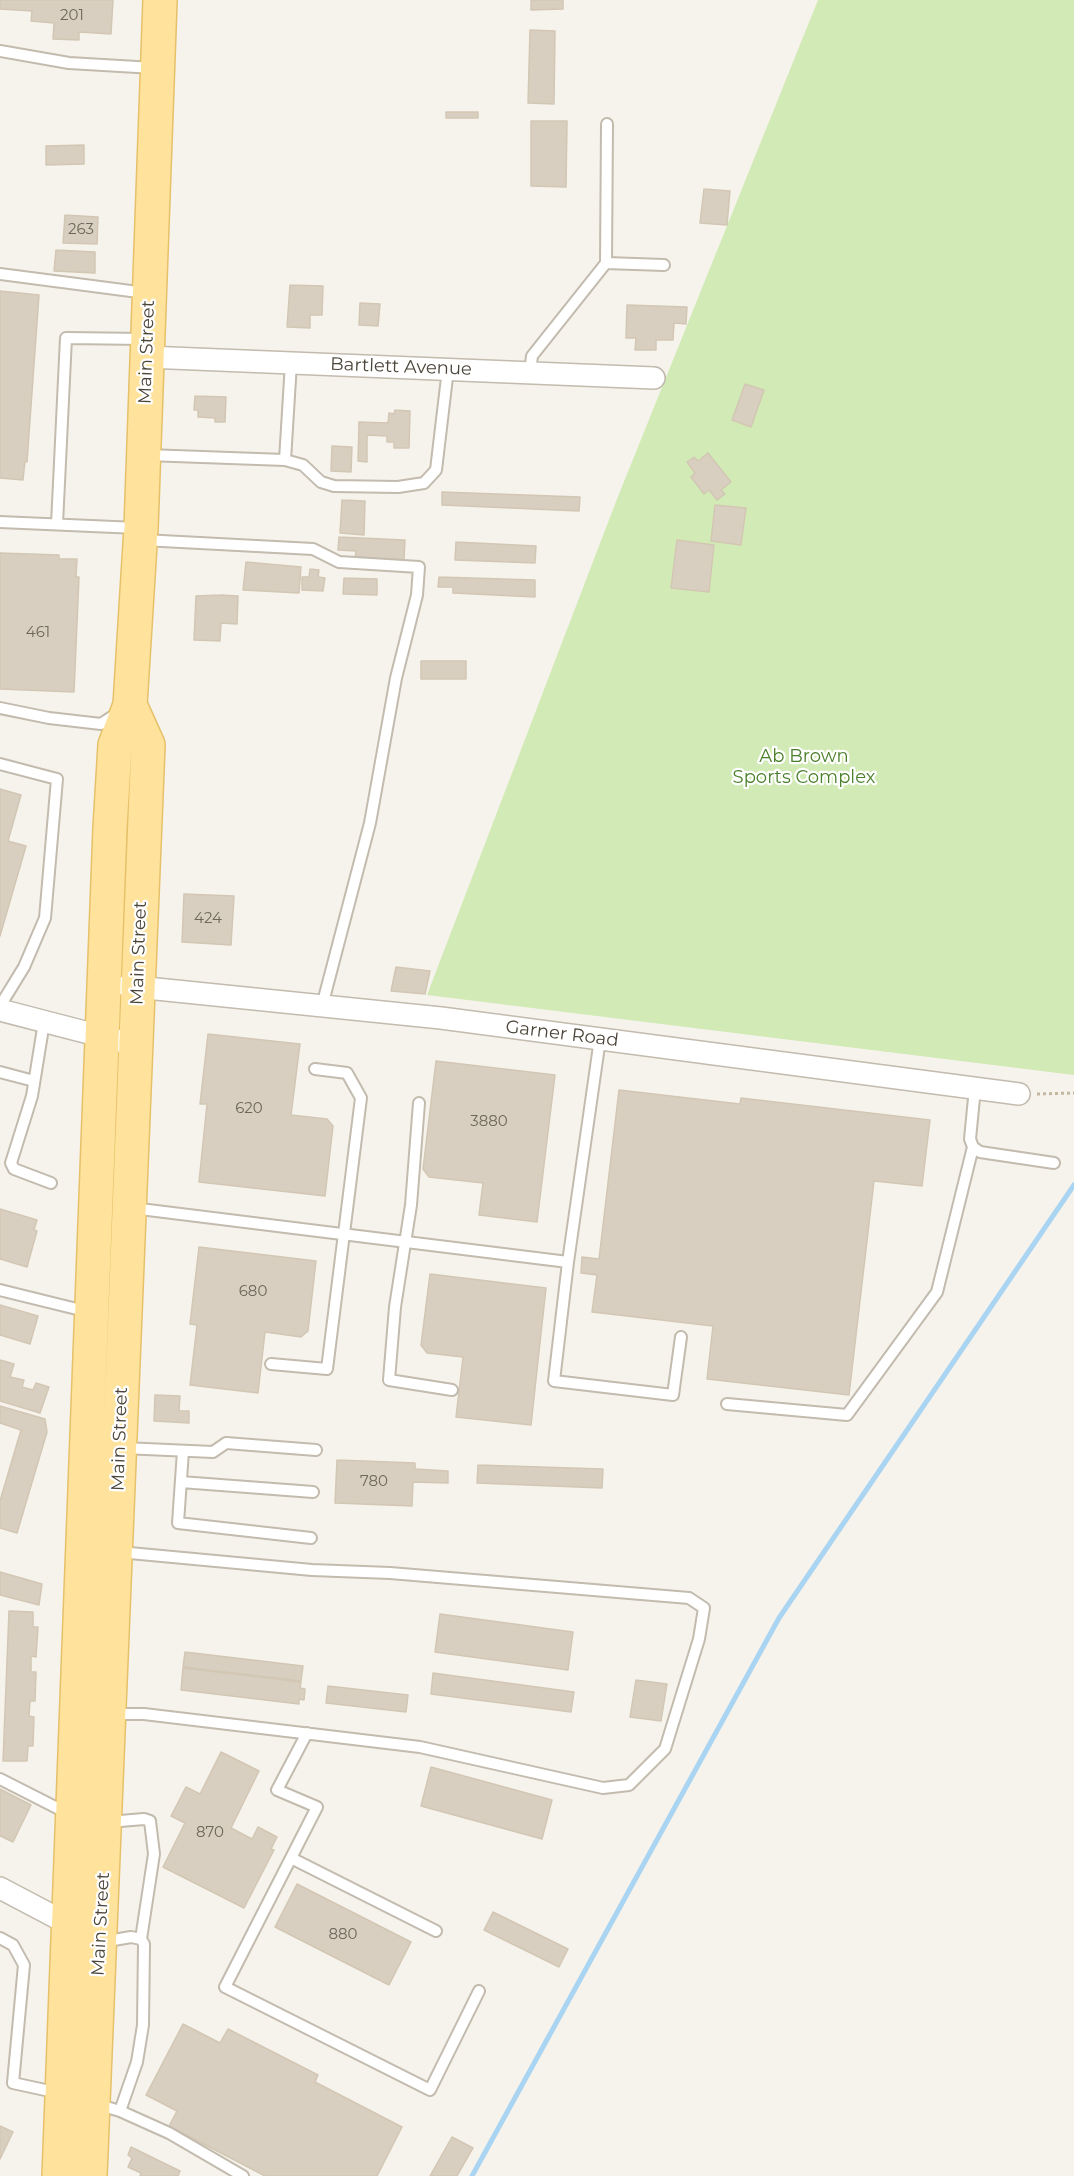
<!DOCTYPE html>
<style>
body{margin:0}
canvas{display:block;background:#f6f3ec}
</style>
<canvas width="1074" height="2176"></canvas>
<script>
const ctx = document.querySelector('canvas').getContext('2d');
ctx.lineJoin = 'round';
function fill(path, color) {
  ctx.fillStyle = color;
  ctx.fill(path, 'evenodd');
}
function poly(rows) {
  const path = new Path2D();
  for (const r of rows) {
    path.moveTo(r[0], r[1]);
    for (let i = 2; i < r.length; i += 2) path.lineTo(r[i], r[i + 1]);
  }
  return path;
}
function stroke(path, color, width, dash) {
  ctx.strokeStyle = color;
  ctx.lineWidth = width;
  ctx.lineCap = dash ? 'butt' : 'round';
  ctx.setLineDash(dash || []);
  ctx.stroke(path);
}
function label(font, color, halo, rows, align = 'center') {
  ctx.font = font + ' Montserrat,sans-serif';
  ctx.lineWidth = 4.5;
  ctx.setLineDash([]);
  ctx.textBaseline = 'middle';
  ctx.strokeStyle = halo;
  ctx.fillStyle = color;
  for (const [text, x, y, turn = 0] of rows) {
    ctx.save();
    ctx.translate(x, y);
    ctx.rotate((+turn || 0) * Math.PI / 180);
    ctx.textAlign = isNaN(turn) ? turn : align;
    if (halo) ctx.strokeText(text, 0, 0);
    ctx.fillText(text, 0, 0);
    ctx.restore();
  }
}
fill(poly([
 [818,0,1074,0,1074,1075,427,995,617,499]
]), '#d2eab5');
stroke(poly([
 [472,2176,779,1618,1074,1185]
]), '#a9d4f2', 5);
const building = poly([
 [0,0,113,0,111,34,79,32,79,40,53,39,54,23,31,21,32,11,0,9,0,0],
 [531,0,563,0,563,9,531,10,531,0],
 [530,30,555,31,554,104,528,103,530,30],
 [446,112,478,112,478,118,446,118,446,112],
 [531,121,567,121,566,187,531,186,531,121],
 [84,145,84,164,46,165,46,146,84,145],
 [704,189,730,191,727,225,700,223,704,189],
 [65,215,98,217,97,244,63,243,65,215],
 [56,250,95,252,95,273,54,271,56,250],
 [290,285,323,286,322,315,310,315,310,328,287,327,290,285],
 [0,291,39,295,27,462,25,461,23,480,0,478,0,291],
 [360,303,380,304,378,326,359,325,360,303],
 [627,305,687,307,686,324,674,323,673,340,656,340,656,350,635,350,636,338,626,338,627,305],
 [745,384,764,390,751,427,732,420,745,384],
 [195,396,226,397,225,422,215,422,215,418,198,417,198,410,194,410,195,396],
 [395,410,410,411,409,448,394,448,394,442,387,442,387,436,367,435,367,462,358,461,359,422,388,423,389,413,394,414,395,410],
 [332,446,352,447,351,472,331,471,332,446],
 [708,453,731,482,721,490,725,494,717,500,709,490,704,494,691,477,695,473,687,462,694,457,698,461,708,453],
 [442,492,580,497,579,511,442,505,442,492],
 [342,500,365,501,364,535,340,533,342,500],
 [715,505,746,508,741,545,711,541,715,505],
 [339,537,405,540,404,560,355,559,356,551,338,550,339,537],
 [677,540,714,545,709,592,671,588,677,540],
 [456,542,536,546,535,563,455,560,456,542],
 [0,553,59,555,59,559,77,559,76,577,79,577,74,692,0,689,0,553],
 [246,562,301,567,299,593,243,590,246,562],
 [310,569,319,570,318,577,325,578,323,591,302,590,302,577,309,577,310,569],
 [439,577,535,580,535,597,453,593,453,587,438,587,439,577],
 [344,578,377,579,377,595,343,594,344,578],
 [221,595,238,596,237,624,221,623,220,641,194,640,196,596,221,595],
 [421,661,466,661,466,679,421,679,421,661],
 [0,789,21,795,8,841,26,846,0,936,0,789],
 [184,894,234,896,231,945,182,942,184,894],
 [396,967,430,971,425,994,391,991,396,967],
 [208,1034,300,1044,291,1115,327,1119,333,1126,325,1196,199,1182,207,1104,200,1104,208,1034],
 [436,1061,555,1075,537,1222,479,1215,483,1183,429,1177,423,1169,436,1061],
 [619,1090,740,1104,741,1098,930,1120,922,1186,874,1181,849,1395,707,1379,713,1326,592,1312,597,1275,581,1273,582,1257,599,1259,619,1090],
 [0,1209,37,1220,34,1230,37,1231,27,1267,0,1259,0,1209],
 [199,1247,316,1261,308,1331,301,1337,265,1332,258,1393,190,1385,197,1325,190,1324,199,1247],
 [430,1274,546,1288,531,1425,456,1417,463,1357,427,1353,421,1345,430,1274],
 [0,1305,38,1316,30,1344,0,1335,0,1305],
 [0,1360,14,1364,10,1377,24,1380,22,1387,33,1390,36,1383,49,1387,40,1413,0,1401,0,1360],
 [155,1395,180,1396,179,1411,189,1411,189,1423,154,1421,155,1395],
 [0,1406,45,1419,47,1432,17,1533,0,1528,0,1501,21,1430,0,1423,0,1406],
 [337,1460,415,1463,415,1469,448,1471,448,1483,413,1482,412,1506,335,1503,337,1460],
 [478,1465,603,1469,602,1488,477,1483,478,1465],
 [0,1572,42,1584,39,1605,0,1595,0,1572],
 [9,1611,33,1612,33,1627,38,1627,36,1657,31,1656,31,1672,36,1672,35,1701,30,1701,29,1716,34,1717,33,1746,28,1746,27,1761,3,1761,9,1611],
 [440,1614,573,1632,568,1670,435,1652,440,1614],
 [185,1652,303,1666,301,1681,183,1667,185,1652],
 [183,1668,301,1682,300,1688,305,1689,304,1700,299,1699,299,1704,181,1690,183,1668],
 [433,1673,574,1692,571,1712,431,1694,433,1673],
 [636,1680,667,1684,661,1721,630,1717,636,1680],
 [328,1686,408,1695,406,1712,326,1703,328,1686],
 [221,1752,259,1771,231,1828,252,1839,258,1827,277,1837,271,1849,274,1850,244,1908,163,1867,185,1823,171,1816,186,1787,200,1794,221,1752],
 [431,1767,552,1800,542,1839,421,1806,431,1767],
 [0,1789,31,1805,13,1842,0,1836,0,1789],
 [297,1884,411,1942,389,1985,275,1927,297,1884],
 [493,1912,568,1949,559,1967,484,1930,493,1912],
 [183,2024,220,2043,228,2029,318,2075,315,2082,402,2127,377,2176,265,2176,169,2126,177,2111,146,2095,183,2024],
 [0,2126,13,2132,0,2159,0,2126],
 [452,2137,473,2148,457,2176,430,2176,452,2137],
 [131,2147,180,2171,178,2176,140,2176,141,2173,128,2167,132,2158,128,2155,131,2147]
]);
fill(building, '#d8cfc1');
stroke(building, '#d3c7b4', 1.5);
const service = poly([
 [0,51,69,63,154,68],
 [606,263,607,124],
 [0,274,146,293],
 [530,372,532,356,606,263,664,265],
 [147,455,285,460,291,363],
 [285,460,303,465,321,482,334,486,398,487,424,483,436,470,448,369],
 [0,522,137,528],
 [57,524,66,338,145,339],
 [143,540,313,549,339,562,419,567,417,595,396,678,370,823,322,1006],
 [0,708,49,718,101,724,118,713],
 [0,764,57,779,45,918,24,967,0,1006],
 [44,1022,32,1096,11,1163,14,1169,51,1183],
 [0,1072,34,1081],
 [975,1088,970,1139,973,1147,980,1152,1054,1163],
 [419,1103,411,1205,395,1307,389,1380,452,1390],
 [132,1208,568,1262,600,1039],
 [568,1262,554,1381,673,1395,681,1337],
 [0,1290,89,1312],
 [271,1364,327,1369,361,1098,347,1073,315,1069],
 [727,1404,847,1415,937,1292,973,1147],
 [123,1448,213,1452,226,1443,316,1450],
 [183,1451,178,1523,311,1538],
 [181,1482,313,1492],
 [113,1714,144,1714,420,1747,603,1788,629,1785,665,1749,699,1639,704,1608,689,1598,390,1573,312,1570,119,1552],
 [307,1733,277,1790,317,1807,225,1987,430,2090,479,1991],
 [0,1779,67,1813],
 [108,1822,144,1819,150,1821,154,1854,141,1939],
 [291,1858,436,1931],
 [0,1938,13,1945,24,1965,13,2083,59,2093],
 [102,1942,131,1937,141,1939,144,1944,143,2025,137,2062,120,2111],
 [96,2104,120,2111,169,2133,243,2176]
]);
const minor = poly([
 [147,357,654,378],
 [127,986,441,1018,1019,1094],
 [0,1010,135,1045],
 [0,1888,76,1928]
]);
const primary = poly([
 [59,2176,110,828,115,745,130,705,141,528,160,0],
 [90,2176,148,745,130,705]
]);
stroke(service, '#c2bbae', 14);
stroke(minor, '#c2bbae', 24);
stroke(primary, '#e6c16a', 36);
stroke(poly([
 [1037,1094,1074,1093]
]), '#c4b79f', 3, [3, 3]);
stroke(service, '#fff', 10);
stroke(minor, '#fff', 21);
stroke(primary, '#ffe39c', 33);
label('15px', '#6e675b', null, [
 ["201",72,16],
 ["263",81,230],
 ["461",38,633],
 ["424",208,919],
 ["620",249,1109],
 ["3880",489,1122],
 ["680",253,1292],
 ["780",374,1482],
 ["870",210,1833],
 ["880",343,1935]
]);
label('18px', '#4b4439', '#fff', [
 ["Main Street",147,352,-88],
 ["Bartlett Avenue",401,367,2],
 ["Main Street",139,953,-88],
 ["Garner Road",562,1034,7],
 ["Main Street",120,1439,-88],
 ["Main Street",101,1924,-87]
]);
label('18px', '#4a7f2a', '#fff', [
 ["Ab Brown",804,757],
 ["Sports Complex",804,778]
]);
</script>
